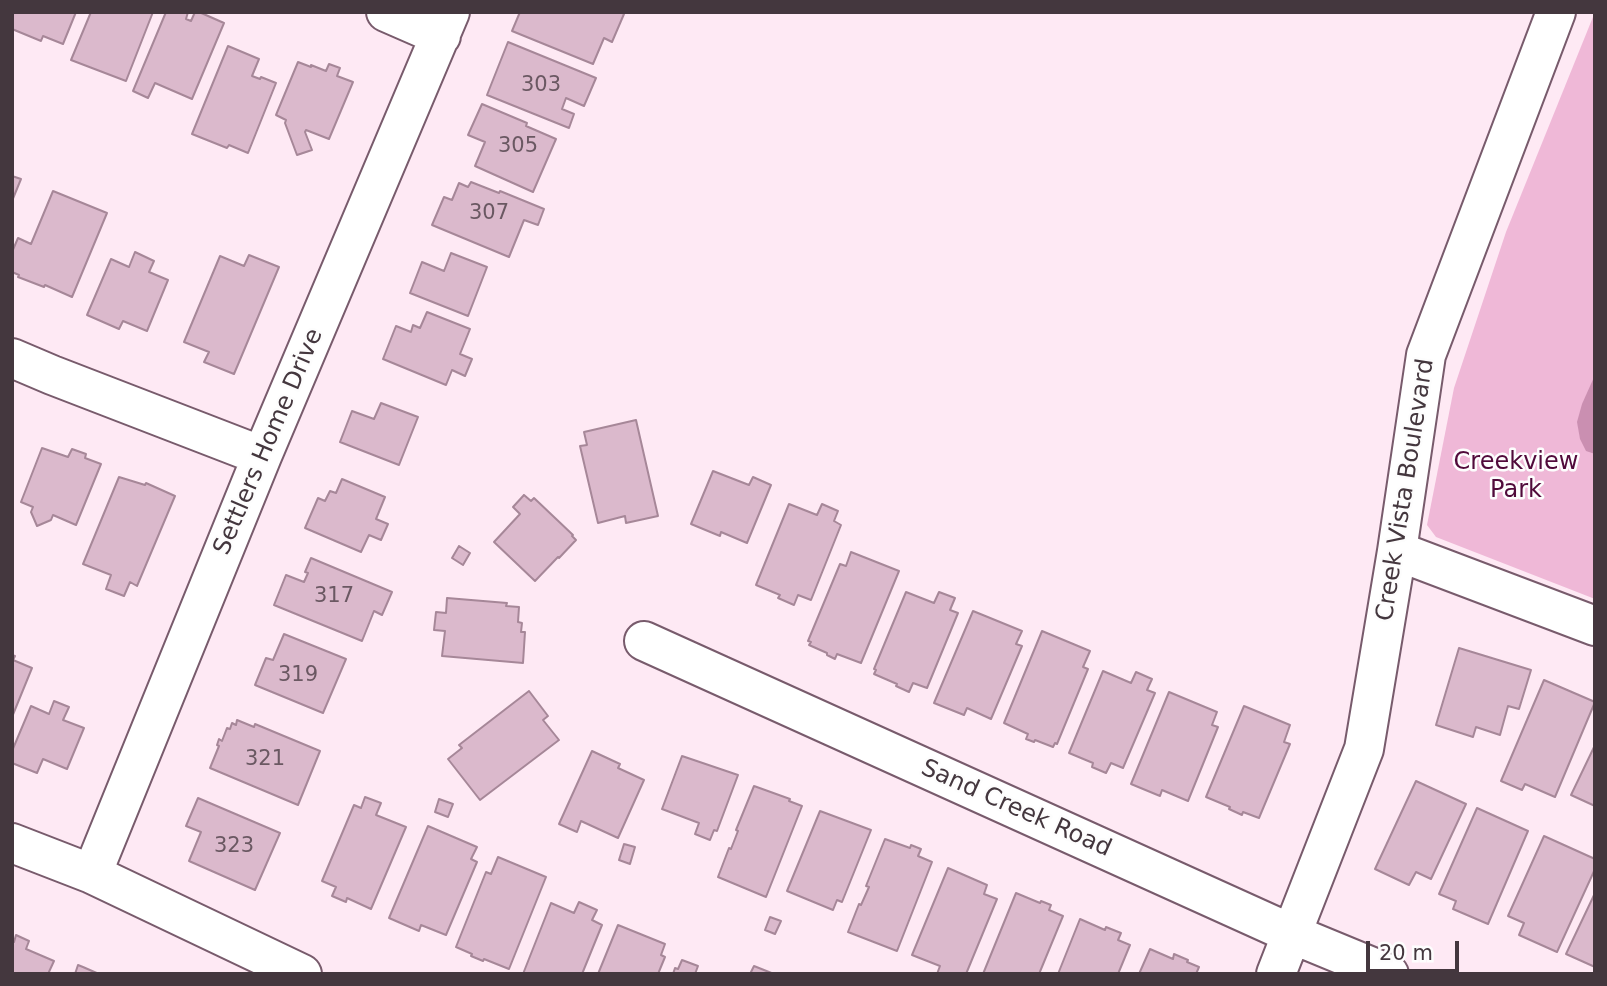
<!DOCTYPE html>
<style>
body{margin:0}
#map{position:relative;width:1607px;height:986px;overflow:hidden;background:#fee9f4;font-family:"DejaVu Sans",sans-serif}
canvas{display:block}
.frame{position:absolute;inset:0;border:14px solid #44373e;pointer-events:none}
.scale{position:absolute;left:1366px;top:941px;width:93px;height:32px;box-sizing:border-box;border:4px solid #44373e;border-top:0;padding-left:9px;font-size:21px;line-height:24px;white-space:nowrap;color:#44373e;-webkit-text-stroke:5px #fdfdfd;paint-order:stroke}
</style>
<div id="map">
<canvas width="1607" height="986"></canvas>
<div class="frame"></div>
<div class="scale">20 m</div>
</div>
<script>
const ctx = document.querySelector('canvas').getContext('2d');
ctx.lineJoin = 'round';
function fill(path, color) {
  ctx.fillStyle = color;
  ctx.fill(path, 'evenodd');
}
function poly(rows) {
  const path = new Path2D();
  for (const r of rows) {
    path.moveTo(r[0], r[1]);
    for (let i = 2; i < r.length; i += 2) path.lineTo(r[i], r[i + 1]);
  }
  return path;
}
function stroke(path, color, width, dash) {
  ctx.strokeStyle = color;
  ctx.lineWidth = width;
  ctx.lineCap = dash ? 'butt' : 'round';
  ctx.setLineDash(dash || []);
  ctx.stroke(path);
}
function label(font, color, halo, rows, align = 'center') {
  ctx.font = font + ' "DejaVu Sans",sans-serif';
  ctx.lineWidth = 5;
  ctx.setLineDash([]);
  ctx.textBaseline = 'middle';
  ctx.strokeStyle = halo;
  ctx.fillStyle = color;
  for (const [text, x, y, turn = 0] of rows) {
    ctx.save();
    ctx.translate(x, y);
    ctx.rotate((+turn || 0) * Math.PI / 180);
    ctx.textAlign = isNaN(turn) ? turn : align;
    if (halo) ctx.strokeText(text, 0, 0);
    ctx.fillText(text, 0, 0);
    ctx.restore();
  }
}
fill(poly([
 [1595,12,1595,599,1436,537,1427,525,1454,388,1506,232]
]), '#efb8d7');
fill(poly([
 [1595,375,1595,454,1586,451,1580,439,1577,422,1582,404]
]), '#ca8fb1');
const building = poly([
 [14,12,76,12,63,44,43,36,41,41,12,29,12,17,14,12],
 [91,12,153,12,126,81,71,60,91,12],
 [166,12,188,12,186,19,191,21,195,12,199,12,224,23,192,99,155,83,148,98,133,91,166,12],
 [520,12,620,12,624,14,612,42,604,38,593,64,512,31,520,12],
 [508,42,596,78,584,106,566,98,562,109,574,114,569,128,487,95,508,42],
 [228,46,259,59,252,76,260,79,261,77,276,83,248,153,229,145,227,148,192,134,228,46],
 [298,62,311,67,311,65,326,71,329,64,340,68,337,76,353,82,329,139,306,130,305,132,312,150,297,155,285,123,286,120,276,115,298,62],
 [482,104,527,123,526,126,556,139,533,192,475,166,485,142,468,135,482,104],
 [12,176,21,179,12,201,12,176],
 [471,182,499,193,500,191,544,209,538,225,524,220,509,257,432,225,444,197,452,200,459,183,468,187,471,182],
 [53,191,107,213,72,297,45,285,44,287,18,277,19,275,12,272,12,252,18,238,31,244,53,191],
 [135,252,154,261,149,272,168,280,147,331,123,321,119,329,87,315,111,259,129,267,135,252],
 [451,253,487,267,468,316,410,293,422,262,444,271,451,253],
 [249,255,279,267,234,374,204,362,209,352,184,342,220,256,244,266,249,255],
 [427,312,470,329,460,354,472,359,465,376,452,370,446,385,383,359,396,326,411,332,413,325,420,328,427,312],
 [381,403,418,417,399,465,340,442,352,411,374,419,381,403],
 [636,420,658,516,626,523,625,516,598,523,580,446,587,445,584,432,636,420],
 [42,448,68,457,72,449,86,454,85,458,101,464,76,525,53,515,51,520,37,526,31,512,33,507,21,502,42,448],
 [713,471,749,485,753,477,771,485,747,543,721,532,720,536,691,524,713,471],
 [119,477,145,485,146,483,175,496,137,586,130,582,124,596,106,589,111,575,83,564,119,477],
 [342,479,385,497,376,519,388,524,381,540,369,535,361,552,305,528,318,498,325,501,330,491,336,493,342,479],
 [524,495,531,501,534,498,573,535,572,536,576,540,559,558,558,557,535,581,494,542,520,514,513,507,524,495],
 [789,504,817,515,822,504,838,511,834,521,841,525,811,600,798,595,794,605,778,598,780,595,756,585,789,504],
 [459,546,470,553,463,565,452,558,459,546],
 [851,552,899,571,861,663,837,654,835,659,827,655,827,653,809,645,811,642,808,641,840,564,846,566,851,552],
 [311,558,392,592,382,615,374,611,362,641,274,605,286,575,304,582,308,573,305,572,311,558],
 [906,592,934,603,939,592,955,598,950,610,958,613,927,688,913,683,909,692,896,686,897,684,874,674,876,670,874,669,906,592],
 [447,598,507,603,506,606,519,607,518,622,522,623,521,632,525,632,523,663,442,656,445,631,434,630,436,612,446,613,447,598],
 [973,611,1022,631,1016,644,1022,646,991,719,967,708,964,715,934,703,973,611],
 [1042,631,1090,651,1083,667,1088,669,1057,744,1055,743,1053,747,1035,740,1034,742,1026,739,1028,734,1004,723,1042,631],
 [284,634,346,659,323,713,255,685,266,658,273,660,284,634],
 [1459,648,1531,670,1519,709,1508,706,1500,735,1476,727,1473,737,1436,725,1459,648],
 [12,655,15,656,13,660,32,668,12,717,12,655],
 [1103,671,1131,683,1136,672,1152,679,1147,690,1155,693,1123,768,1111,763,1106,773,1092,767,1093,763,1069,753,1103,671],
 [1544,680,1595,702,1555,797,1525,784,1522,790,1501,781,1544,680],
 [529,691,548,716,543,720,559,740,480,800,448,759,462,748,459,745,529,691],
 [1169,692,1217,712,1212,725,1218,727,1188,801,1162,790,1160,796,1131,784,1169,692],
 [54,701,69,707,63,720,84,728,67,769,43,759,37,773,12,763,12,751,31,706,49,714,54,701],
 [1244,706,1290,725,1284,742,1290,744,1259,818,1243,812,1242,815,1229,809,1230,807,1206,797,1244,706],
 [237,720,254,727,255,724,320,751,298,805,210,768,219,746,217,745,219,739,222,741,227,728,230,729,232,723,236,725,237,720],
 [1595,745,1595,806,1571,795,1595,745],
 [592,751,620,764,618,768,644,780,618,838,581,821,577,832,559,824,592,751],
 [682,756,738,775,717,831,714,830,710,840,695,834,699,823,662,809,682,756],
 [1416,781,1466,804,1431,879,1416,872,1409,885,1375,869,1416,781],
 [754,786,790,799,789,801,802,806,766,897,718,877,729,848,731,849,738,831,736,830,754,786],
 [365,797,381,803,376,815,406,827,371,909,347,898,346,902,332,896,336,887,322,881,354,805,361,808,365,797],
 [198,798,280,833,255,890,189,861,201,832,186,826,198,798],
 [439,799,453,804,448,817,435,812,439,799],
 [1477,808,1528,831,1488,924,1453,909,1456,901,1439,894,1477,808],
 [820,811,871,830,842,902,837,900,833,910,787,891,820,811],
 [428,826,477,847,471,859,477,862,446,935,421,925,419,931,389,918,428,826],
 [1544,836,1595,859,1595,869,1557,952,1519,935,1524,923,1508,916,1544,836],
 [885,839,910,848,911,845,921,849,918,856,932,862,897,951,848,932,859,904,861,905,869,887,866,886,885,839],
 [624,844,635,847,630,864,619,860,624,844],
 [498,857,546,877,509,969,484,959,483,961,471,956,472,954,456,947,486,872,491,874,498,857],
 [948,868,987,885,984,894,997,899,966,974,937,974,940,966,912,955,948,868],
 [1016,893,1040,903,1041,901,1051,905,1049,910,1063,916,1039,974,983,974,1016,893],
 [1595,893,1595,967,1566,954,1595,893],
 [579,902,597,910,592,920,602,925,582,974,523,974,551,903,574,913,579,902],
 [770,917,781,921,775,934,765,930,770,917],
 [1080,919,1105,930,1106,927,1121,933,1118,940,1130,945,1118,974,1058,974,1080,919],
 [618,925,665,944,661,955,665,957,658,974,598,974,618,925],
 [16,935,29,941,26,949,54,961,48,974,12,974,12,941,14,942,16,935],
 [1150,949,1173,959,1174,954,1188,960,1187,962,1199,967,1196,974,1139,974,1150,949],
 [682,960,698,966,695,974,673,974,675,968,678,969,682,960],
 [78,965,83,967,99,974,75,974,78,965],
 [754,966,774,974,750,974,754,966]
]);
fill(building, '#dbb9cc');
stroke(building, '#a68798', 2);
const minor = poly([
 [386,12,441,36],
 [12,358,52,375,262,456],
 [1397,551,1595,626],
 [644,641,1292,934,1389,974],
 [12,843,92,874,302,974],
 [92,874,262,456,450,12],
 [1276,974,1364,749,1397,551,1426,355,1556,12]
]);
stroke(minor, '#785b6c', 42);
stroke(minor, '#fff', 38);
label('21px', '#6a5862', null, [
 ["303",541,86],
 ["305",518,147],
 ["307",489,214],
 ["317",334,597],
 ["319",298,676],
 ["321",265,760],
 ["323",234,847]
]);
label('24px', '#44373e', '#fdfdfd', [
 ["Settlers Home Drive",269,442,-67],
 ["Creek Vista Boulevard",1406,490,-81],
 ["Sand Creek Road",1016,809,24]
]);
label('24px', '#510a3b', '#fdfdfd', [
 ["Creekview",1516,463],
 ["Park",1516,491]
]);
</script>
